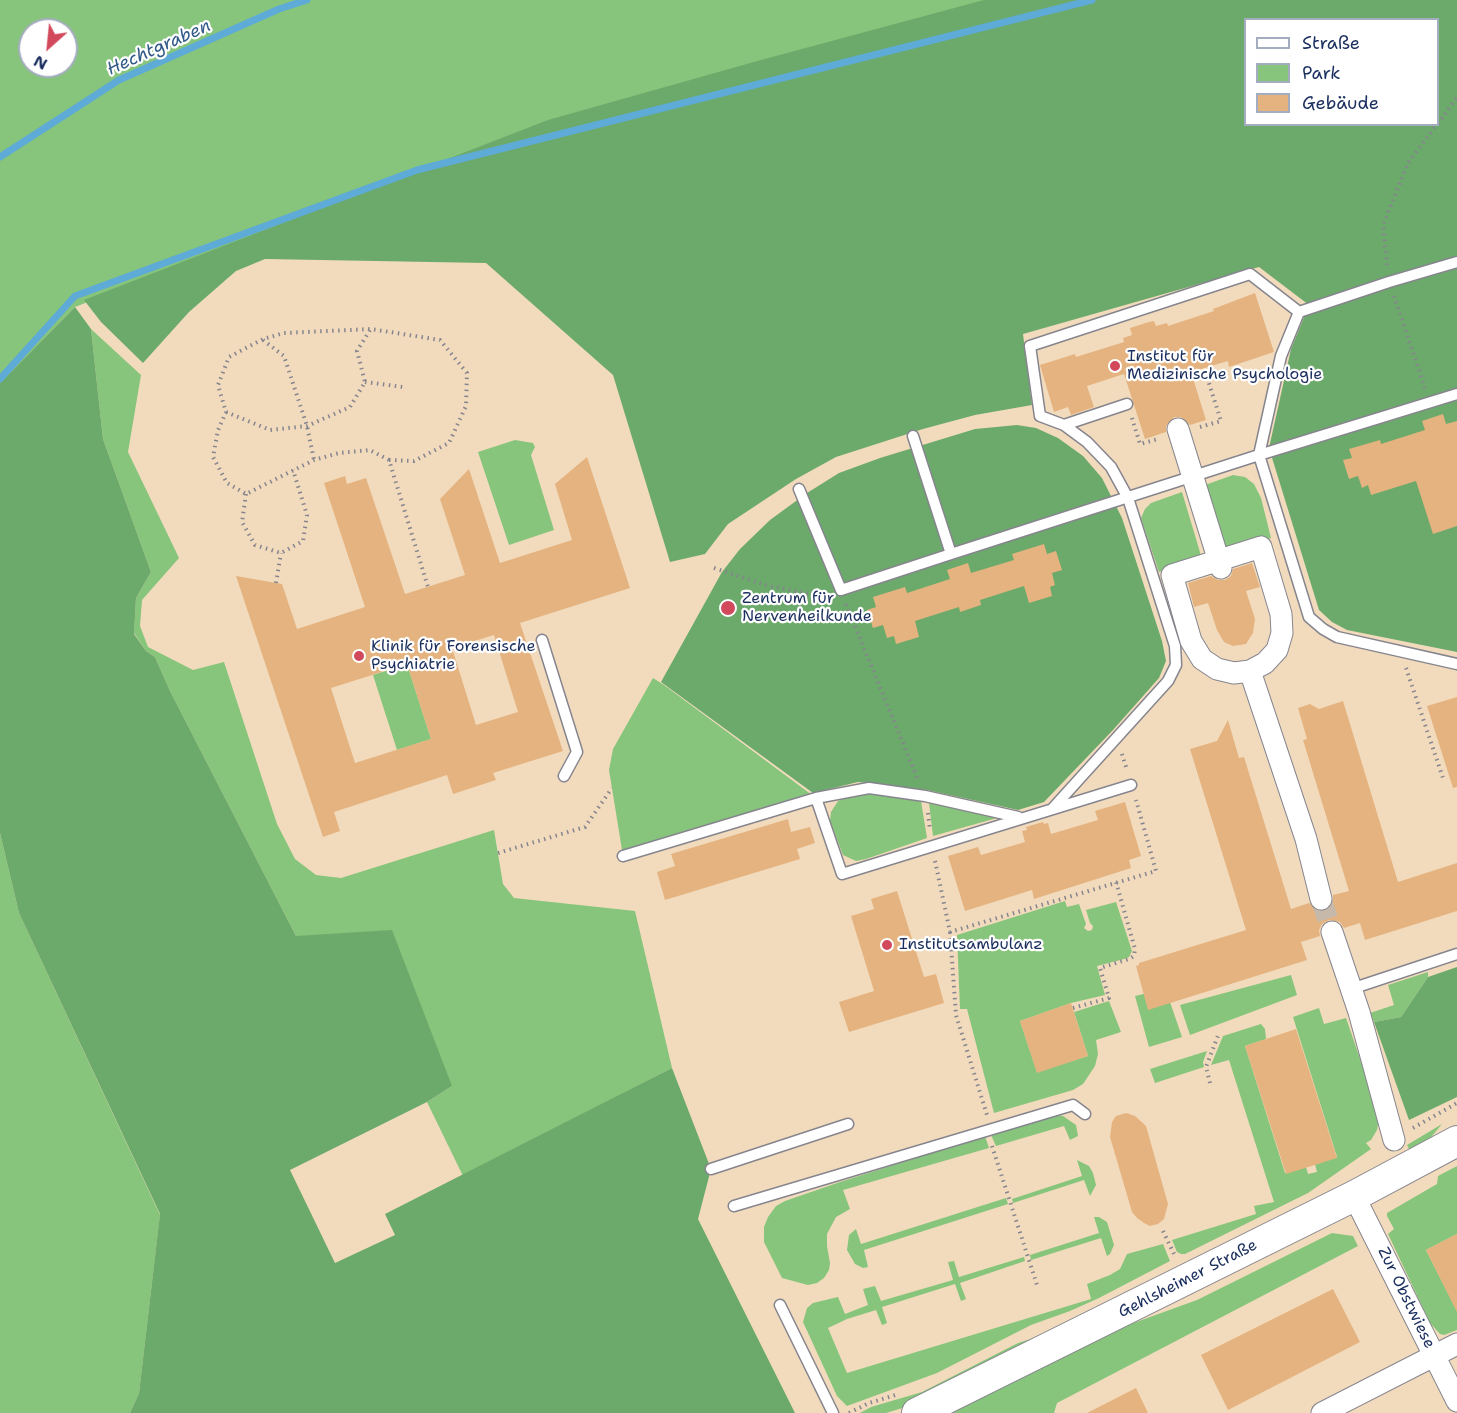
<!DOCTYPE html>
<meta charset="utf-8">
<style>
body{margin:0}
#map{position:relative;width:1457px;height:1413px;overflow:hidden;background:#f2dbbd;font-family:"Shantell Sans",sans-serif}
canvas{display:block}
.legend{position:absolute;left:1244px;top:18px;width:195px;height:108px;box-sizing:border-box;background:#fff;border:2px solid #a4acbf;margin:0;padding:8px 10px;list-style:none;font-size:18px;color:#1b2f5e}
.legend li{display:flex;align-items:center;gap:12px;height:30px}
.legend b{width:30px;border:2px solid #a4acbf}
.north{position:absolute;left:18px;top:18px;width:60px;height:60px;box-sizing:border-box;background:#fff;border:2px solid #a4acbf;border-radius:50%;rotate:207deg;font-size:16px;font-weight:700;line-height:24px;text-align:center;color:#1b2f5e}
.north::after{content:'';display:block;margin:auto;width:21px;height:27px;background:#d1495b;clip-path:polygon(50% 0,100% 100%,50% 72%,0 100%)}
</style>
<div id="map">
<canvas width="1457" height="1413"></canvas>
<ul class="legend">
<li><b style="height:8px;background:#fff"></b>Straße</li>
<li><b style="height:16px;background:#86c57b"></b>Park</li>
<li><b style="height:16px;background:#e5b37f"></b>Gebäude</li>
</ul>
<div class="north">N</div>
</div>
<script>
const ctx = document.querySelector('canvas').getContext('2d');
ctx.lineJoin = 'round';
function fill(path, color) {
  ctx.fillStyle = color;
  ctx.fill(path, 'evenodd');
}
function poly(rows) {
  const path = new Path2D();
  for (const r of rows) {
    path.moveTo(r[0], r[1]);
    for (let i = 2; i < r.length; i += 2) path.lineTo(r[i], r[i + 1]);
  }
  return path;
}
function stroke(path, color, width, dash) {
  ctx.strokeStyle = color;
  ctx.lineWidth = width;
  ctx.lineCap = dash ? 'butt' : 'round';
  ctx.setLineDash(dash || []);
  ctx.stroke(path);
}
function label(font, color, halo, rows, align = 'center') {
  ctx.font = font + ' "Shantell Sans",sans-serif';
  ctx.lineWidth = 4.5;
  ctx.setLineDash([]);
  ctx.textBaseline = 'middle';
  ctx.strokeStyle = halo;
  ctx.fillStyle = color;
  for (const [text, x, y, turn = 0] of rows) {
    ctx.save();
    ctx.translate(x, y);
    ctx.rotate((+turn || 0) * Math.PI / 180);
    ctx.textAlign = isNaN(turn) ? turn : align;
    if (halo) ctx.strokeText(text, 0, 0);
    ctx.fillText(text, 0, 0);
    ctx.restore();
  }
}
fill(poly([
 [0,0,1000,0,539,127,75,307,0,383],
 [30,30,66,30,66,66,30,66],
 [91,329,141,375,128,452,179,558,142,600,140,626,148,647,193,670,224,662,277,824,295,859,316,875,341,878,494,830,503,884,514,898,635,911,672,1068,463,1176,427,1102,452,1086,296,936,170,691,155,657,146,651,134,633,136,598,151,572,103,439],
 [515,440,533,443,535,447,531,455,554,530,509,545,478,452],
 [1233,475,1245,477,1254,484,1261,498,1271,538,1227,552,1205,485],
 [1182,492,1202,559,1159,572,1141,518,1145,509,1151,503],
 [407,664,431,739,397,750,373,675],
 [653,678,664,685,816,798,623,856,609,770,613,749],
 [866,791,921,801,927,838,866,859,856,861,843,855,830,821,831,812,838,801],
 [929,803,997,818,933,836],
 [0,833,19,913,160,1215,139,1393,130,1413,0,1413],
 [1065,901,1067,907,1079,904,1086,924,1084,928,1088,931,1092,930,1093,926,1090,923,1086,910,1116,902,1132,951,1129,957,1124,959,1097,966,1105,995,1071,1003,1020,1021,1037,1072,1088,1056,1074,1012,1109,1001,1121,1032,1096,1040,1098,1054,1095,1066,1083,1084,1073,1090,994,1113,967,1009,960,1009,957,935],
 [1428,972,1428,977,1401,1017,1374,1022,1370,1013,1394,1005,1388,985],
 [1291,975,1297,995,1190,1035,1180,1005],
 [1148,993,1170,1002,1182,1037,1149,1047,1135,996],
 [1319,1008,1324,1024,1346,1018,1377,1108,1379,1119,1377,1130,1371,1140,1366,1143,1371,1149,1308,1193,1185,1254,1181,1254,1177,1252,1172,1240,1256,1214,1254,1206,1274,1202,1229,1060,1211,1065,1223,1036,1261,1024,1265,1029,1266,1039,1245,1046,1285,1173,1306,1167,1308,1174,1317,1172,1315,1164,1337,1157,1293,1017],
 [1207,1051,1203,1062,1204,1067,1155,1083,1150,1069],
 [1057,1115,1063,1116,1076,1125,1078,1136,1070,1140,1064,1126,996,1146,991,1135],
 [1442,1124,1423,1147,1411,1153,1407,1145],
 [985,1136,989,1148,843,1190,850,1209,836,1217,827,1234,827,1246,830,1263,829,1270,824,1278,817,1283,808,1285,782,1278,764,1242,764,1227,768,1217,776,1206,785,1201,840,1182],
 [1077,1160,1089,1166,1093,1173,1096,1185,1090,1196,1084,1180,1013,1203,1012,1199,1082,1176],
 [1457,1166,1457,1234,1426,1250,1457,1311,1457,1330,1444,1335,1440,1334,1430,1323,1388,1234,1394,1229,1387,1216,1387,1213,1437,1184,1438,1176],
 [1006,1198,1008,1204,864,1250,868,1267,863,1268,855,1264,847,1250,849,1235,856,1229,861,1244],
 [1094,1217,1099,1217,1107,1222,1114,1245,1110,1254,1107,1256,1101,1238,1031,1260,1030,1255,1099,1233],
 [1332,1233,1353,1236,1358,1246,1057,1403,1054,1413,945,1413,1082,1346,1128,1325,1197,1300],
 [1163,1244,1170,1261,1099,1298,1070,1311,1031,1325,937,1373,847,1406,837,1396,803,1322,807,1308,813,1303,838,1297,845,1314,868,1305,863,1289,875,1286,881,1301,953,1280,948,1262,954,1261,959,1277,1024,1257,1025,1261,960,1283,966,1299,961,1301,955,1284,882,1307,887,1323,882,1325,876,1310,847,1319,828,1328,847,1373,1091,1299,1087,1284,1110,1275,1120,1269,1127,1254],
 [1056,1331,909,1406,886,1413,860,1413,871,1407,922,1392,1018,1343]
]), '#86c57b');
fill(poly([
 [984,0,1457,0,1457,652,1347,630,1332,622,1319,610,1269,448,1291,349,1309,305,1259,267,1023,334,1032,405,975,415,923,429,836,457,796,479,728,524,705,554,670,562,613,375,486,263,265,259,236,271,189,312,143,363,101,322,84,300,548,120,761,60],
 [1246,20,1438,20,1438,124,1246,124],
 [75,307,91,329,103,439,151,572,136,598,134,634,146,651,155,657,170,691,296,936,392,930,452,1086,427,1102,290,1170,335,1263,395,1235,385,1214,672,1068,711,1169,698,1219,795,1413,130,1413,139,1393,160,1214,19,913,0,833,0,383],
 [1017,425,1036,428,1058,438,1083,456,1102,478,1122,518,1162,641,1166,661,1159,678,1113,730,1044,802,1018,810,927,790,858,782,813,793,661,682,722,572,740,549,770,520,807,493,839,473,880,458,975,429],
 [1457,967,1457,1097,1409,1120,1374,1022,1401,1017,1428,977]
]), '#6caa6b');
stroke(poly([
 [0,157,119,80,279,9,307,0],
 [0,379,75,296,417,170,1092,0]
]), '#5eabd7', 7);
fill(poly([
 [1255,293,1274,352,1229,367,1228,361,1191,372,1206,420,1190,425,1181,417,1174,417,1166,426,1166,432,1145,439,1124,374,1087,386,1094,407,1071,415,1068,407,1054,412,1040,365,1075,354,1076,357,1124,342,1123,338,1132,335,1130,328,1149,322,1154,321,1156,326,1167,323,1168,326,1214,311,1213,309],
 [1443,414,1446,424,1457,421,1457,526,1433,534,1416,481,1371,495,1368,485,1362,488,1358,476,1349,479,1343,460,1352,458,1349,449,1380,440,1381,444,1425,430,1422,421],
 [587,457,630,588,520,623,563,751,493,773,496,780,453,794,447,775,334,812,340,831,323,837,236,576,282,584,297,629,365,607,324,483,345,476,347,484,366,478,405,594,465,575,440,499,469,469,500,563,572,540,555,484],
 [494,635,518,712,476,725,452,648],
 [407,664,431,739,355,763,331,688],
 [1044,544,1047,554,1056,551,1062,570,1052,573,1055,585,1050,587,1052,596,1029,603,1024,586,980,600,981,605,960,612,959,607,915,621,919,637,896,644,894,636,887,638,883,625,873,628,867,610,876,607,873,597,905,587,907,593,950,579,947,570,968,563,971,573,1014,560,1012,554],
 [1252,563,1260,587,1246,591,1255,619,1253,633,1246,644,1233,646,1224,642,1217,630,1208,603,1194,607,1188,583,1211,576,1218,580,1225,580,1231,576,1233,569],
 [1457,697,1457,787,1453,788,1427,706],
 [1343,701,1398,882,1457,863,1457,911,1365,940,1360,923,1344,928,1340,922,1329,920,1322,924,1319,930,1320,936,1301,942,1307,960,1148,1010,1136,966,1139,965,1139,963,1246,930,1190,749,1217,741,1228,720,1239,758,1244,757,1291,909,1309,903,1317,911,1325,911,1333,903,1333,895,1349,891,1303,740,1307,739,1298,708,1310,704,1319,709],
 [1125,802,1141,856,1129,860,1131,868,1034,899,1032,890,965,911,948,856,978,847,981,855,1025,842,1022,831,1027,830,1026,827,1043,822,1044,824,1048,823,1051,834,1098,820,1095,811],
 [788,819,791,832,810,827,815,843,797,849,800,859,665,900,657,872,675,866,671,854],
 [897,891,924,977,936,974,944,1003,849,1032,839,1002,874,991,851,916,874,909,871,899],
 [1071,1003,1088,1056,1037,1073,1020,1021],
 [1296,1029,1337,1158,1286,1174,1245,1046],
 [1126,1113,1135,1116,1146,1126,1168,1204,1164,1219,1158,1224,1150,1226,1144,1223,1137,1218,1132,1212,1110,1137,1112,1122,1116,1116],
 [1457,1234,1457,1312,1426,1250],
 [1333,1289,1360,1342,1228,1410,1201,1355],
 [1136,1388,1148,1413,1087,1413]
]), '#e5b37f');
stroke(poly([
 [1321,899,1332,932]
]), '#c7b9aa', 21, [21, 10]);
const lane = poly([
 [1457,262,1389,282,1299,312,1281,356,1259,455,1457,394],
 [1064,425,1127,404],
 [799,489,841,590,951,554,913,436],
 [951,554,1259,455,1309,617,1323,629,1337,637,1457,664],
 [542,640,577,752,564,776],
 [816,798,869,788,925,796,1018,817],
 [1053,808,1168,681,1176,665,1175,646,1128,498,1111,467,1087,442,1064,425,1040,416,1030,346,1250,274,1299,312],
 [623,856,816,798,842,874,1131,785],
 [1351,989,1457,954],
 [711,1169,848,1124],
 [734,1206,1073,1105,1085,1114],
 [780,1305,833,1413]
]);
const street = poly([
 [1178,429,1221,568],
 [1261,547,1281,614,1282,633,1277,650,1265,663,1250,671,1234,673,1217,669,1202,659,1191,641,1172,575,1261,547],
 [1250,671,1306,839,1321,899],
 [1332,932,1359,1012,1394,1140],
 [1354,1196,1457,1401],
 [1322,1413,1457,1344]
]);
const secondary = poly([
 [917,1413,1354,1196,1457,1141]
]);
stroke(lane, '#86858e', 13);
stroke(street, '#86858e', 23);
stroke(secondary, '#86858e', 32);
stroke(poly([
 [1438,124,1457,97],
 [1387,265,1383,225,1408,163,1437,124],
 [1394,296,1425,388],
 [263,340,284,356,307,426,314,460],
 [365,382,403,387],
 [226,412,270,430,307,426,350,407,365,382,357,351,370,330],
 [1132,418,1140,444,1158,439],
 [1200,427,1221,421,1206,374],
 [389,460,370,450,339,453,314,460,246,494,227,483,213,457,218,430,226,412,218,385,229,357,263,339,284,333,371,329,440,340,467,373,466,406,449,443,414,461,389,460,428,587],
 [246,494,242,522,255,545,281,553,303,541,307,515,293,470],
 [714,568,769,586,816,595,824,593],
 [276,583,281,553],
 [846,604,918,780],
 [1406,668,1444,781],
 [1122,754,1127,770],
 [928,813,930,830],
 [498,853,585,827,612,788],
 [935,861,950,932,1156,871,1136,800],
 [950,932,956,1015,987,1115],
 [1073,1008,1109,998,1100,968,1129,959,1134,956,1135,949,1116,882],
 [1210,1083,1206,1067,1219,1033],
 [1413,1128,1457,1103],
 [992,1146,1038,1288],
 [1163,1231,1175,1256],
 [849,1413,869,1403,899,1394]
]), '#86858e', 4, [1.5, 4.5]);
stroke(lane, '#fff', 10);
stroke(street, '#fff', 21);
stroke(secondary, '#fff', 30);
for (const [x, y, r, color] of [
 [1115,366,6,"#d1495b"],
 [728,608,8,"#d1495b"],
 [359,656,6,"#d1495b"],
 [887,945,6,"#d1495b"]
]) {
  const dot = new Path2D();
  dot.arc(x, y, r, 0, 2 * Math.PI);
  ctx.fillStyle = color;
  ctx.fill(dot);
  stroke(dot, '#fff', 2);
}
label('16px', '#1b2f5e', '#fff', [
 ["Institut für",1127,357],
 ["Medizinische Psychologie",1127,375],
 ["Zentrum für",742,599],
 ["Nervenheilkunde",742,617],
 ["Klinik für Forensische",371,647],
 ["Psychiatrie",371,665],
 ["Institutsambulanz",899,945]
], 'left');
label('16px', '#1b2f5e', '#fff', [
 ["Gehlsheimer Straße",1188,1279,-27],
 ["Zur Obstwiese",1406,1298,64]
]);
label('italic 18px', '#325a88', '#fff', [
 ["Hechtgraben",159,48,-24]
]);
</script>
